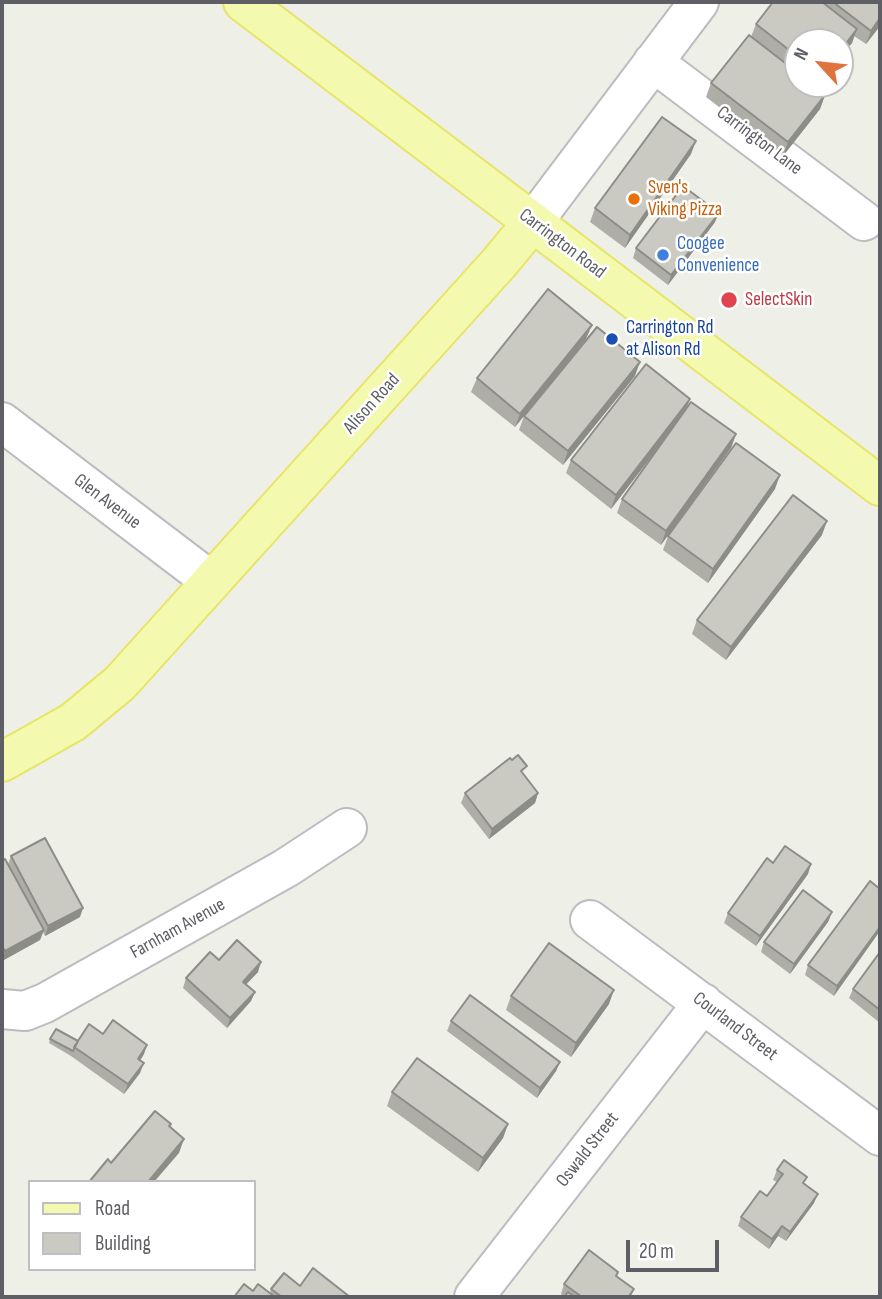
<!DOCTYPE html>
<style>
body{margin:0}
#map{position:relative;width:882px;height:1299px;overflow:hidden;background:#eeefe6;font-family:"Sofia Sans Condensed",sans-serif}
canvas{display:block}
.frame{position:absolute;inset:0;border:4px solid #5e5f65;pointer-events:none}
.legend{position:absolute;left:28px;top:1180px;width:228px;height:91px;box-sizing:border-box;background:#fff;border:2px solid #bfbfc1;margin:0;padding:9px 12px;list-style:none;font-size:21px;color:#5e5f65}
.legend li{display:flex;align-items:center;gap:14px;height:35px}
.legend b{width:35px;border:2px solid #bfbfc1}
.north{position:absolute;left:784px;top:28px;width:70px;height:70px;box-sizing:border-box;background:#fff;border:2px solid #bfbfc1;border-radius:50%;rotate:297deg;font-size:19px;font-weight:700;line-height:28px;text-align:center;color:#5e5f65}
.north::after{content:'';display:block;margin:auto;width:24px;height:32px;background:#de733d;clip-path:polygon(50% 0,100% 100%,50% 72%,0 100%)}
.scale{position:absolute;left:626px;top:1240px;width:93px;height:32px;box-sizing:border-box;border:4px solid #5e5f65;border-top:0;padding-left:9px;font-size:21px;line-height:24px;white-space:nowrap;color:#5e5f65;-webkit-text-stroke:5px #fff;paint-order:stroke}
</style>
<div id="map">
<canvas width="882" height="1299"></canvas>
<div class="frame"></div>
<ul class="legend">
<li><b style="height:9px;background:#f3fab0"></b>Road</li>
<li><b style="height:19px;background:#cacac2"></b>Building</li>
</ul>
<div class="north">N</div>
<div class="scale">20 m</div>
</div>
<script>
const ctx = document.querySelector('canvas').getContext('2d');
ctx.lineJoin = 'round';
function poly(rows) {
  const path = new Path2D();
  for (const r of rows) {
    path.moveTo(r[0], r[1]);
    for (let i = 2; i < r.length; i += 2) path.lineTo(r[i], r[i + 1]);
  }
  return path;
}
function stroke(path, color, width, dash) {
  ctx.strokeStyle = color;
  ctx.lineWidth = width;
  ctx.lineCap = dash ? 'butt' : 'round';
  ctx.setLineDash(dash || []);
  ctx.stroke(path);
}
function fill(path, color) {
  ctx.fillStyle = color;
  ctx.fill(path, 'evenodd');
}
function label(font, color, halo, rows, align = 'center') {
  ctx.font = font + ' "Sofia Sans Condensed",sans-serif';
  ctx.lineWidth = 5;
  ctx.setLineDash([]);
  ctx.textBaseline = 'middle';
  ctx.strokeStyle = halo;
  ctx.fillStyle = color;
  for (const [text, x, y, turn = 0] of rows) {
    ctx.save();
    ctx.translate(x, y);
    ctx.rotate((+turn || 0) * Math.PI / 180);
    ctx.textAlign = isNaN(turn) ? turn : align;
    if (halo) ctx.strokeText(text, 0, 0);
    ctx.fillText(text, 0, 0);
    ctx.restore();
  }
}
const minor = poly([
 [653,62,864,221],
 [533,222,699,2],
 [2,422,211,581],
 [590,920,880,1136],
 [2,1009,25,1011,45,1003,286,868,347,828],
 [474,1297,703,1003]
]);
const major = poly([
 [243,2,880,486],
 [2,762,73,722,120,683,499,263,533,222]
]);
stroke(minor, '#bbbbc1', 42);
stroke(major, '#e8e566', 42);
stroke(minor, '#fff', 38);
stroke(major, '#f3fab0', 38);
fill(poly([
 [773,2,880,2,880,26,866,44,854,36,852,43,840,58,840,42,798,42,798,84,820,84,817,88,825,95,820,109,783,156,706,97,711,83,751,37,756,24],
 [691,154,625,248,590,222,595,208],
 [715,222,668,285,633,258,636,248],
 [586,339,515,427,471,392,477,378],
 [635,376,563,465,519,430,524,416],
 [687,408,736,434,731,448,661,545,617,513,622,499,663,441,611,509,566,473,571,460],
 [775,489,708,583,663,550,668,536],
 [822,535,726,660,692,634,697,620],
 [524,775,538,793,535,803,489,839,461,803,465,793],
 [11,856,80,917,45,936,43,932,40,940,2,961,2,861,8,864],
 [773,863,808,874,756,946,724,923,728,913],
 [880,889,834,996,805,975,808,965],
 [832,912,828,922,790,974,761,952,764,942],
 [880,952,880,1023,849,998,853,989],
 [219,960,258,972,246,984,255,992,251,1001,227,1028,183,988,186,978],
 [511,996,609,1004,571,1057,506,1010],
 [451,1021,560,1062,556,1071,537,1098,447,1031],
 [103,1034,144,1054,140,1061,140,1073,124,1094,71,1056,49,1043,50,1039,78,1041],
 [392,1092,508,1124,503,1138,478,1172,387,1106],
 [777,1170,804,1184,814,1203,786,1241,778,1236,769,1249,738,1226,741,1217,767,1196,777,1182,773,1180],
 [617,1277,634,1289,631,1297,564,1297,561,1294,564,1284],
 [300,1286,350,1297,234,1297,253,1291,270,1293,271,1289]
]), '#aeaea7');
fill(poly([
 [880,18,880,26,866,44,871,31],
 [857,29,852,43,840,58,840,51],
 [825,95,820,109,783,156,788,142],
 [696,141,691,154,625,248,630,235],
 [719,213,715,222,668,285,671,275],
 [592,325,586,339,515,427,520,414],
 [640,362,635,376,563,465,568,451],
 [690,399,685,413,611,509,616,495],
 [736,434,731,448,661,545,666,531],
 [780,475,775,489,708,583,713,569],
 [827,521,822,535,726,660,731,647],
 [538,793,535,803,489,839,492,829],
 [811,864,808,874,756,946,760,936],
 [83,908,80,917,45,936,48,926],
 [832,912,828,922,790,974,794,964],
 [880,927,880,931,834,996,837,986],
 [44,930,40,940,2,961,5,951],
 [261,962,258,972,240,991,243,982],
 [614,990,609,1004,571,1057,576,1043],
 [255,992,251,1001,227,1028,230,1018],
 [147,1045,144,1054,134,1069,138,1059],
 [560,1062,556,1071,537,1098,540,1088],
 [144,1063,140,1073,124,1094,128,1084],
 [508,1124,503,1138,478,1172,483,1158],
 [184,1139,179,1153,154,1182,148,1182],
 [818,1194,814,1203,786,1241,790,1232],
 [782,1226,778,1236,769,1249,772,1239]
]), '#8d8d88');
const building = poly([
 [773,2,822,2,857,29,840,51,840,42,798,42,798,57,756,24,773,2],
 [833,2,880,2,880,18,871,31,833,2],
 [749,35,798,73,798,84,812,84,825,95,788,142,711,83,749,35],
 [662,117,696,141,630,235,595,208,662,117],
 [683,186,719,213,671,275,636,248,683,186],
 [548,289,592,325,520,414,477,378,548,289],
 [597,327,640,362,568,451,524,416,597,327],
 [646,364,690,399,616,495,571,460,646,364],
 [691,402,736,434,666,531,622,499,691,402],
 [736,443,780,475,713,569,668,536,736,443],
 [793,495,827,521,731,647,697,620,793,495],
 [518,755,527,766,521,771,538,793,492,829,465,793,510,758,512,760,518,755],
 [45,838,83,908,48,926,11,856,45,838],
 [785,846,811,864,760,936,728,913,767,858,773,863,785,846],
 [5,859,44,930,5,951,2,946,2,861,5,859],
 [870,881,880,889,880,927,837,986,808,965,870,881],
 [803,890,832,912,794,964,764,942,803,890],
 [237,940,261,962,243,982,255,992,230,1018,186,978,210,952,219,960,237,940],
 [549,943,614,990,576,1043,511,996,549,943],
 [880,952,880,1010,853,989,880,952],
 [470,995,560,1062,540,1088,451,1021,470,995],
 [113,1020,147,1045,138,1059,144,1063,128,1084,74,1047,89,1024,103,1034,113,1020],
 [56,1029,78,1041,73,1051,50,1039,56,1029],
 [417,1058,508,1124,483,1158,392,1092,417,1058],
 [155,1111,171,1124,169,1126,184,1139,148,1182,89,1182,108,1159,111,1163,155,1111],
 [784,1160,807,1177,803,1183,818,1194,790,1232,782,1226,772,1239,741,1217,760,1191,767,1196,783,1174,777,1170,784,1160],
 [589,1250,618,1272,616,1276,634,1289,629,1296,631,1297,582,1297,564,1284,589,1250],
 [313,1268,350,1297,282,1297,271,1289,284,1273,300,1286,313,1268],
 [244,1284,253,1291,258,1284,275,1297,234,1297,244,1284],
 [568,1292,575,1297,564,1297,568,1292]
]);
fill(building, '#cacac2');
stroke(building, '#8d8d88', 2);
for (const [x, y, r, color] of [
 [634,199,7,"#e8710a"],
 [663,255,7,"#3f7fe0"],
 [729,300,9,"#e0444e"],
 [612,339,7,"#1a4fb4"]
]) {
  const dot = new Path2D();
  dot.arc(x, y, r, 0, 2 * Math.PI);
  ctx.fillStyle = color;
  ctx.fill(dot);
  stroke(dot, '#fff', 2.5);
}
label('19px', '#5e5f65', '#fff', [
 ["Carrington Lane",759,141,37],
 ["Carrington Road",562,244,37],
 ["Alison Road",372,404,-48],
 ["Glen Avenue",107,502,37],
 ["Farnham Avenue",178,929,-29],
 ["Courland Street",735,1027,37],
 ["Oswald Street",588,1150,-52]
]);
label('19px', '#c56008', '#fff', [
 ["Sven's",648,188],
 ["Viking Pizza",648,210]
], 'left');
label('19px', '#366cbe', '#fff', [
 ["Coogee",677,244],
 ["Convenience",677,266]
], 'left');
label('19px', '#be3a42', '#fff', [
 ["SelectSkin",745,300]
], 'left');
label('19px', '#164399', '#fff', [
 ["Carrington Rd",626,328],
 ["at Alison Rd",626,350]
], 'left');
</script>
